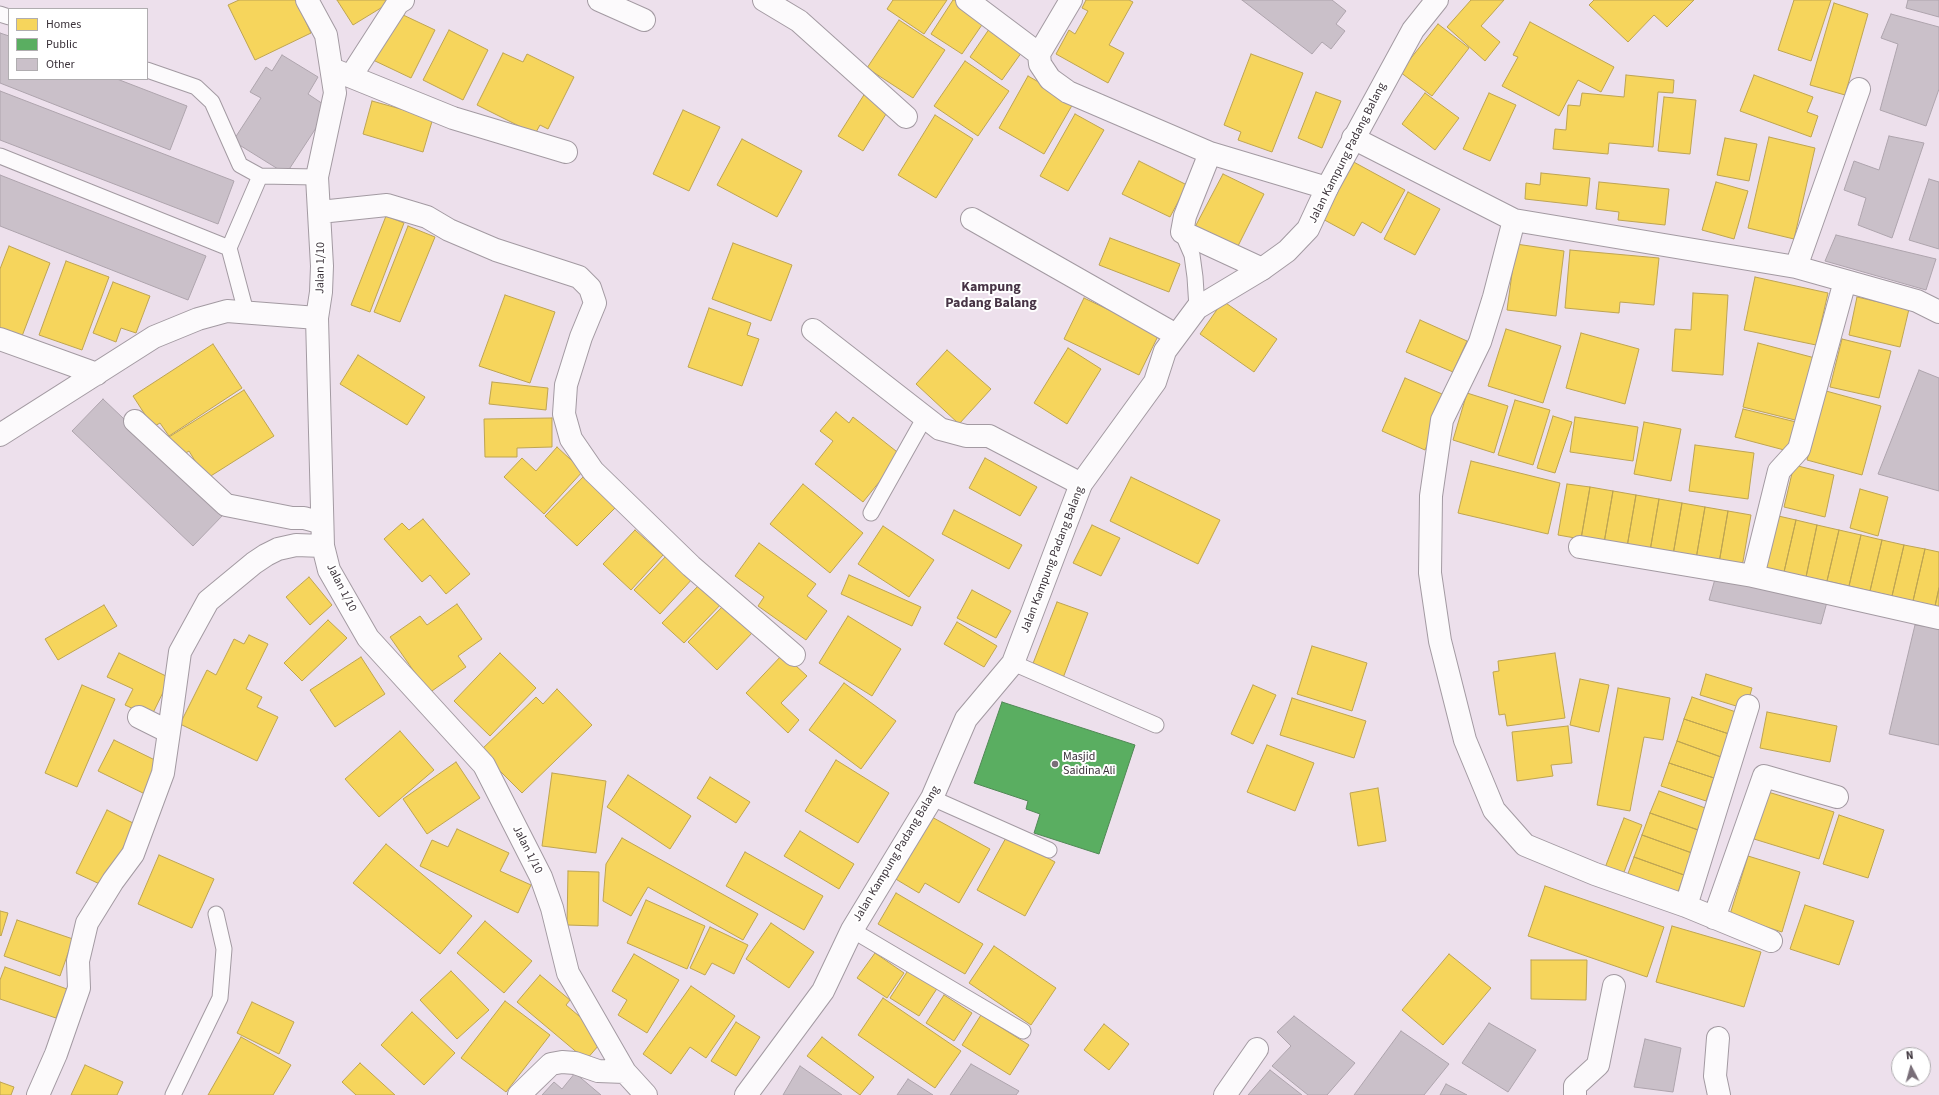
<!DOCTYPE html>
<style>
body{margin:0}
#map{position:relative;width:1939px;height:1095px;overflow:hidden;background:#ede0ec;font-family:"Source Sans 3",sans-serif}
canvas{display:block}
.legend{position:absolute;left:8px;top:8px;width:140px;height:72px;box-sizing:border-box;background:#fff;border:1px solid #b0adb0;margin:0;padding:5px 7px;list-style:none;font-size:12px;color:#3a3139}
.legend li{display:flex;align-items:center;gap:8px;height:20px}
.legend b{width:20px;border:1px solid #b0adb0}
.north{position:absolute;left:1891px;top:1047px;width:40px;height:40px;box-sizing:border-box;background:#fff;border:1px solid #b0adb0;border-radius:50%;rotate:354deg;font-size:11px;font-weight:700;line-height:16px;text-align:center;color:#3a3139}
.north::after{content:'';display:block;margin:auto;width:14px;height:18px;background:#796e78;clip-path:polygon(50% 0,100% 100%,50% 72%,0 100%)}
</style>
<div id="map">
<canvas width="1939" height="1095"></canvas>
<ul class="legend">
<li><b style="height:11px;background:#f6d55c"></b>Homes</li>
<li><b style="height:11px;background:#5aae61"></b>Public</li>
<li><b style="height:11px;background:#cac0c9"></b>Other</li>
</ul>
<div class="north">N</div>
</div>
<script>
const ctx = document.querySelector('canvas').getContext('2d');
ctx.lineJoin = 'round';
function fill(path, color) {
  ctx.fillStyle = color;
  ctx.fill(path, 'evenodd');
}
function poly(rows) {
  const path = new Path2D();
  for (const r of rows) {
    path.moveTo(r[0], r[1]);
    for (let i = 2; i < r.length; i += 2) path.lineTo(r[i], r[i + 1]);
  }
  return path;
}
function stroke(path, color, width, dash) {
  ctx.strokeStyle = color;
  ctx.lineWidth = width;
  ctx.lineCap = dash ? 'butt' : 'round';
  ctx.setLineDash(dash || []);
  ctx.stroke(path);
}
function label(font, color, halo, rows, align = 'center') {
  ctx.font = font + ' "Source Sans 3",sans-serif';
  ctx.lineWidth = 4;
  ctx.setLineDash([]);
  ctx.textBaseline = 'middle';
  ctx.strokeStyle = halo;
  ctx.fillStyle = color;
  for (const [text, x, y, turn = 0] of rows) {
    ctx.save();
    ctx.translate(x, y);
    ctx.rotate((+turn || 0) * Math.PI / 180);
    ctx.textAlign = isNaN(turn) ? turn : align;
    if (halo) ctx.strokeText(text, 0, 0);
    ctx.fillText(text, 0, 0);
    ctx.restore();
  }
}
const homes = poly([
 [239,0,296,0,311,33,255,60,228,5,239,0],
 [337,0,387,0,389,3,353,25,337,0],
 [893,0,947,0,924,34,887,9,893,0],
 [953,0,963,0,988,16,962,54,931,34,953,0],
 [1086,0,1129,0,1133,2,1109,45,1124,53,1108,83,1056,54,1069,30,1075,34,1088,11,1082,8,1086,0],
 [1471,0,1504,0,1481,26,1500,42,1485,61,1447,27,1471,0],
 [1594,0,1694,0,1667,27,1654,15,1628,42,1589,5,1594,0],
 [1794,0,1831,0,1811,61,1778,50,1794,0],
 [1834,3,1868,14,1845,95,1810,85,1834,3],
 [401,14,435,30,411,78,373,60,401,14],
 [996,19,1029,42,1002,80,970,57,996,19],
 [899,20,945,50,913,98,867,68,899,20],
 [1530,22,1614,67,1601,92,1578,80,1559,116,1502,86,1518,57,1513,55,1530,22],
 [1438,24,1469,48,1432,96,1400,72,1438,24],
 [449,30,488,50,463,100,423,80,449,30],
 [503,53,523,62,527,54,574,77,548,129,540,125,535,134,477,105,503,53],
 [1251,54,1303,73,1272,152,1238,140,1241,132,1224,125,1251,54],
 [965,61,1009,91,978,136,934,106,965,61],
 [1626,75,1674,80,1673,93,1658,92,1653,147,1609,143,1608,154,1553,149,1555,129,1566,130,1568,105,1580,106,1582,93,1624,97,1626,75],
 [1754,75,1813,97,1807,112,1818,116,1811,137,1740,111,1754,75],
 [1028,76,1074,102,1044,154,999,128,1028,76],
 [867,90,891,106,863,151,838,136,867,90],
 [1316,92,1341,101,1322,148,1298,138,1316,92],
 [1425,93,1459,118,1435,150,1402,124,1425,93],
 [1489,93,1516,105,1490,161,1463,149,1489,93],
 [1664,97,1696,100,1690,154,1658,151,1664,97],
 [372,101,433,118,423,152,363,134,372,101],
 [683,110,720,127,689,191,653,174,683,110],
 [1075,114,1104,130,1068,191,1040,176,1075,114],
 [935,115,973,139,936,198,898,175,935,115],
 [1769,137,1815,148,1794,239,1748,228,1769,137],
 [1725,138,1757,144,1749,181,1717,175,1725,138],
 [742,139,802,171,777,217,717,185,742,139],
 [1350,160,1405,190,1381,233,1362,222,1354,236,1319,217,1350,160],
 [1139,161,1187,185,1170,217,1122,194,1139,161],
 [1541,173,1590,178,1587,206,1525,199,1526,183,1540,185,1541,173],
 [1223,174,1264,194,1237,248,1195,227,1223,174],
 [1599,182,1669,189,1665,225,1618,220,1619,212,1596,209,1599,182],
 [1716,182,1748,191,1734,239,1702,230,1716,182],
 [1408,192,1440,209,1415,255,1384,239,1408,192],
 [386,216,404,223,370,312,351,305,386,216],
 [408,226,435,237,400,322,374,312,408,226],
 [1110,238,1180,264,1169,292,1099,265,1110,238],
 [733,243,792,265,771,321,712,299,733,243],
 [1516,244,1564,251,1556,316,1507,310,1516,244],
 [9,246,50,263,19,344,0,337,0,269,9,246],
 [1570,250,1659,258,1654,305,1620,302,1619,313,1565,308,1570,250],
 [66,261,109,277,82,350,39,335,66,261],
 [1755,277,1828,293,1816,345,1744,330,1755,277],
 [113,282,150,296,136,333,121,328,116,342,93,333,113,282],
 [1693,293,1728,295,1723,375,1672,371,1675,329,1691,330,1693,293],
 [505,295,555,312,530,383,479,366,505,295],
 [1857,297,1909,309,1900,347,1849,335,1857,297],
 [1084,298,1159,334,1139,375,1064,339,1084,298],
 [1223,301,1277,339,1254,372,1200,334,1223,301],
 [709,308,751,323,747,335,759,339,742,386,688,367,709,308],
 [1420,320,1467,341,1453,372,1406,352,1420,320],
 [1506,329,1561,346,1543,403,1488,386,1506,329],
 [1581,333,1639,349,1625,404,1566,388,1581,333],
 [1842,339,1891,351,1879,398,1830,387,1842,339],
 [1758,343,1815,358,1799,421,1743,407,1758,343],
 [213,344,242,388,169,436,160,423,153,427,133,396,213,344],
 [1068,348,1101,369,1067,424,1034,403,1068,348],
 [947,350,991,389,959,424,916,384,947,350],
 [358,355,425,397,407,425,340,384,358,355],
 [1405,378,1449,397,1425,450,1382,431,1405,378],
 [492,382,548,388,546,410,489,404,492,382],
 [244,390,274,436,206,479,189,451,181,456,169,437,244,390],
 [1826,391,1881,406,1862,475,1807,460,1826,391],
 [1467,393,1508,406,1494,453,1453,440,1467,393],
 [1515,400,1550,410,1533,465,1498,455,1515,400],
 [1743,409,1796,422,1788,451,1735,437,1743,409],
 [836,412,849,423,853,417,901,455,863,502,815,464,833,441,820,431,836,412],
 [1553,416,1572,422,1555,473,1537,468,1553,416],
 [1575,417,1638,427,1633,461,1570,452,1575,417],
 [552,418,552,447,517,448,517,457,485,457,484,419,552,418],
 [1644,422,1681,429,1671,481,1634,474,1644,422],
 [1695,445,1754,453,1748,499,1689,491,1695,445],
 [557,447,583,471,544,514,504,477,522,458,536,471,557,447],
 [985,458,1037,487,1020,516,969,488,985,458],
 [1471,461,1560,483,1548,534,1458,513,1471,461],
 [1794,465,1834,475,1825,517,1784,507,1794,465],
 [585,475,617,506,577,546,545,516,585,475],
 [1131,477,1220,520,1198,564,1110,521,1131,477],
 [803,484,863,533,830,573,770,524,803,484],
 [1567,484,1590,487,1581,539,1558,535,1567,484],
 [1590,487,1613,491,1604,543,1581,539,1590,487],
 [1860,489,1888,497,1878,536,1850,528,1860,489],
 [1613,491,1636,495,1627,547,1604,543,1613,491],
 [1636,495,1659,499,1650,551,1627,547,1636,495],
 [1659,499,1682,503,1673,555,1650,551,1659,499],
 [1682,503,1705,507,1696,559,1673,555,1682,503],
 [1705,507,1728,511,1719,563,1696,559,1705,507],
 [954,510,1022,545,1009,569,942,534,954,510],
 [1728,511,1751,515,1742,567,1719,563,1728,511],
 [1774,515,1796,520,1784,572,1763,567,1774,515],
 [423,519,470,574,446,594,430,575,422,582,384,539,402,523,409,530,423,519],
 [1796,520,1817,525,1806,577,1784,572,1796,520],
 [1092,525,1120,538,1101,576,1073,563,1092,525],
 [1817,525,1839,530,1827,581,1806,577,1817,525],
 [883,526,934,560,909,597,858,564,883,526],
 [635,530,663,555,631,590,603,564,635,530],
 [1839,530,1861,535,1849,586,1827,581,1839,530],
 [1861,535,1882,540,1870,591,1849,586,1861,535],
 [1882,540,1904,545,1892,596,1870,591,1882,540],
 [759,543,816,584,807,596,827,611,806,640,758,606,764,597,735,576,759,543],
 [1904,545,1925,549,1913,601,1892,596,1904,545],
 [1925,549,1939,552,1939,588,1935,606,1913,601,1925,549],
 [668,554,694,577,660,614,634,590,668,554],
 [849,575,921,607,912,626,841,594,849,575],
 [309,577,332,605,310,625,286,597,309,577],
 [702,582,723,602,684,643,662,623,702,582],
 [1939,588,1939,607,1935,606,1939,588],
 [972,590,1011,611,996,638,957,618,972,590],
 [1057,602,1088,613,1063,678,1032,666,1057,602],
 [457,604,482,639,458,656,466,667,429,693,390,637,420,616,427,625,457,604],
 [104,605,117,626,58,660,45,639,104,605],
 [724,605,753,632,717,670,688,642,724,605],
 [848,616,901,649,872,696,819,663,848,616],
 [328,620,347,638,302,681,284,663,328,620],
 [957,622,997,646,984,667,944,644,957,622],
 [249,635,268,644,246,689,262,697,257,707,278,717,257,761,180,724,207,670,216,675,234,639,244,644,249,635],
 [1312,646,1367,663,1352,711,1297,694,1312,646],
 [119,653,170,678,151,717,125,705,133,689,107,677,119,653],
 [500,653,536,688,490,736,454,701,500,653],
 [1555,653,1565,718,1507,726,1505,714,1499,715,1493,672,1499,671,1498,661,1555,653],
 [783,654,807,676,781,703,799,720,788,733,746,693,783,654],
 [361,657,385,694,335,727,310,690,361,657],
 [1706,674,1752,688,1746,709,1700,695,1706,674],
 [1580,679,1609,685,1599,732,1570,725,1580,679],
 [844,683,896,721,861,769,809,730,844,683],
 [82,685,115,699,77,787,45,773,82,685],
 [1253,685,1276,695,1253,744,1231,734,1253,685],
 [1618,688,1670,698,1663,740,1644,737,1630,811,1597,805,1618,688],
 [557,689,592,725,522,793,480,751,536,697,543,704,557,689],
 [1692,697,1736,712,1729,734,1684,719,1692,697],
 [1292,698,1366,721,1354,758,1280,735,1292,698],
 [1767,712,1837,726,1830,762,1760,748,1767,712],
 [1684,719,1729,734,1721,757,1677,741,1684,719],
 [1568,726,1572,763,1551,765,1553,776,1517,781,1512,732,1568,726],
 [400,731,434,770,379,817,345,779,400,731],
 [114,740,163,764,147,795,98,771,114,740],
 [1677,741,1721,757,1714,778,1669,763,1677,741],
 [1267,745,1314,763,1295,811,1247,792,1267,745],
 [836,760,889,793,858,843,805,811,836,760],
 [456,762,480,798,427,834,403,799,456,762],
 [1669,763,1714,778,1706,801,1661,786,1669,763],
 [552,773,606,781,596,853,542,846,552,773],
 [628,775,691,816,670,849,607,807,628,775],
 [710,777,750,802,736,823,697,798,710,777],
 [1378,788,1386,841,1358,846,1350,793,1378,788],
 [1659,791,1708,809,1701,831,1650,813,1659,791],
 [1768,792,1834,812,1819,859,1754,839,1768,792],
 [107,810,135,824,104,886,76,873,107,810],
 [1650,813,1701,831,1692,853,1642,835,1650,813],
 [1839,815,1884,830,1868,878,1823,864,1839,815],
 [930,816,990,849,959,903,925,883,919,893,894,878,930,816],
 [1624,818,1642,825,1621,880,1603,873,1624,818],
 [457,829,509,853,500,871,531,885,518,913,420,866,432,840,448,847,457,829],
 [800,831,854,864,839,889,784,856,800,831],
 [1642,835,1692,853,1684,875,1634,857,1642,835],
 [1007,836,1055,862,1025,916,977,890,1007,836],
 [622,838,758,914,743,940,648,887,631,916,603,901,606,864,622,838],
 [386,844,472,916,440,954,353,883,386,844],
 [745,852,823,896,804,930,726,886,745,852],
 [159,855,214,879,192,928,138,904,159,855],
 [1748,856,1800,872,1782,932,1748,921,1728,921,1748,856],
 [1634,857,1684,875,1676,898,1626,879,1634,857],
 [568,871,599,872,598,926,567,925,568,871],
 [1545,886,1664,927,1647,977,1528,936,1545,886],
 [896,893,983,944,965,974,878,924,896,893],
 [646,900,705,926,687,969,627,943,646,900],
 [1805,905,1854,921,1839,965,1790,949,1805,905],
 [0,911,8,913,1,936,0,935,0,911],
 [17,920,73,939,60,976,4,956,17,920],
 [485,921,532,961,504,993,457,953,485,921],
 [771,923,814,952,789,988,746,959,771,923],
 [1672,926,1761,952,1744,1007,1656,982,1672,926],
 [710,927,748,945,734,974,712,963,705,975,690,968,710,927],
 [994,946,1056,988,1031,1025,969,983,994,946],
 [875,953,904,973,887,998,857,978,875,953],
 [634,954,679,980,647,1033,618,1015,627,1000,612,991,634,954],
 [1449,954,1491,988,1443,1045,1402,1010,1449,954],
 [1531,960,1587,960,1586,1000,1531,999,1531,960],
 [5,967,67,989,56,1018,0,999,0,980,5,967],
 [909,969,938,987,919,1016,890,998,909,969],
 [451,971,489,1010,457,1039,420,1000,451,971],
 [540,975,570,1000,566,1005,605,1038,586,1060,517,1002,540,975],
 [691,986,735,1016,706,1058,690,1047,671,1074,643,1054,691,986],
 [944,995,972,1013,954,1041,926,1023,944,995],
 [883,998,961,1051,935,1088,858,1035,883,998],
 [505,1001,550,1035,506,1092,461,1058,505,1001],
 [252,1002,294,1022,279,1054,237,1033,252,1002],
 [412,1012,455,1053,424,1085,381,1045,412,1012],
 [981,1015,1029,1045,1010,1075,962,1045,981,1015],
 [736,1022,760,1037,736,1076,711,1061,736,1022],
 [1104,1024,1129,1044,1109,1070,1084,1050,1104,1024],
 [241,1037,291,1065,273,1095,208,1095,241,1037],
 [822,1037,874,1077,860,1095,807,1056,822,1037],
 [360,1063,395,1095,356,1095,342,1082,360,1063],
 [85,1065,123,1082,117,1095,71,1095,85,1065],
 [0,1082,14,1087,11,1095,0,1095,0,1082]
]);
fill(homes, '#f6d55c');
stroke(homes, '#bea452', 1);
const public = poly([
 [1002,702,1135,745,1099,854,1034,833,1040,814,1026,809,1028,801,974,783,1002,702]
]);
fill(public, '#5aae61');
stroke(public, '#508855', 1);
const building = poly([
 [1242,0,1332,0,1346,11,1336,24,1345,31,1331,49,1322,42,1312,54,1242,0],
 [1908,0,1939,0,1939,17,1906,8,1908,0],
 [1891,14,1939,27,1939,89,1926,126,1880,110,1898,44,1881,38,1891,14],
 [0,33,9,36,9,79,117,79,187,106,170,150,0,83,0,33],
 [282,55,318,77,308,94,329,108,286,174,233,141,261,98,250,92,266,67,272,71,282,55],
 [0,91,234,181,218,224,0,140,0,91],
 [1889,136,1924,143,1892,238,1858,225,1866,198,1844,190,1854,161,1879,170,1889,136],
 [0,175,206,256,188,300,0,226,0,175],
 [1929,179,1939,182,1939,249,1909,240,1929,179],
 [1836,235,1936,259,1926,290,1825,261,1836,235],
 [1919,370,1939,378,1939,491,1878,474,1919,370],
 [103,399,224,514,193,546,72,431,103,399],
 [1715,579,1827,602,1821,624,1709,600,1715,579],
 [1915,625,1939,628,1939,745,1889,734,1915,625],
 [1294,1016,1355,1063,1327,1095,1308,1095,1272,1066,1291,1046,1277,1032,1294,1016],
 [1489,1023,1536,1050,1508,1092,1462,1063,1489,1023],
 [1401,1031,1449,1064,1424,1095,1354,1095,1401,1031],
 [1645,1039,1681,1048,1673,1092,1634,1087,1645,1039],
 [971,1064,1019,1091,1016,1095,950,1095,971,1064],
 [800,1066,842,1095,783,1095,800,1066],
 [1270,1070,1302,1095,1248,1095,1270,1070],
 [575,1073,601,1095,542,1095,554,1082,562,1089,575,1073],
 [908,1079,933,1095,897,1095,908,1079],
 [1446,1084,1467,1095,1440,1095,1446,1084]
]);
fill(building, '#cac0c9');
stroke(building, '#aea4ad', 1);
const service = poly([
 [0,14,9,17],
 [147,70,196,87,212,102,240,165,260,176],
 [0,156,229,248,260,176,317,177],
 [1182,232,1192,255,1195,277,1197,308],
 [229,248,246,312],
 [871,513,925,417],
 [1013,663,1156,725],
 [932,798,1049,850],
 [852,930,1023,1031],
 [173,1095,220,998,224,949,216,914]
]);
const minor = poly([
 [307,0,326,35,335,93,317,177,322,266,321,292,317,318,323,546,329,570,368,638,484,765,541,877,552,908,568,973,625,1072,646,1095],
 [599,0,644,20],
 [764,0,799,21,906,117],
 [967,0,1039,54],
 [1071,0,1039,54,1040,64,1050,79,1068,92,1210,153,1327,188],
 [332,69,453,118,566,152],
 [351,76,398,3,403,0],
 [1353,138,1514,220,1796,267,1917,301,1939,312],
 [1210,153,1185,216,1182,232,1262,269],
 [320,212,387,205,427,217,449,230,496,250,579,277,590,288,595,303,581,337,566,385,564,414,571,439,593,471,691,566,794,655],
 [972,219,1176,335],
 [1514,220,1494,297,1480,342,1442,420,1431,496,1430,573,1440,641,1465,740,1494,810,1525,845,1595,874,1686,906,1771,941],
 [1796,267,1859,89],
 [813,330,940,429,966,436,989,436,1081,484],
 [0,339,97,374],
 [135,421,226,505,292,518,304,518,322,523],
 [0,435,154,337,198,319,227,311,317,318],
 [1580,547,1753,576,1939,618],
 [1753,576,1779,471,1799,449,1845,281],
 [169,732,180,652,208,601,254,563,266,555,278,549,296,545,323,546],
 [1686,906,1748,706],
 [1714,918,1764,776,1837,797],
 [1718,1038,1715,1076,1719,1095],
 [38,1095,56,1054,79,988,78,961,87,923,113,881,133,854,163,773,169,732,139,717],
 [519,1095,551,1064,562,1062,575,1063,598,1071,625,1072],
 [1225,1095,1257,1049],
 [1575,1095,1575,1086,1598,1065,1614,986]
]);
const tertiary = poly([
 [746,1095,823,991,852,930,932,798,966,719,1013,663,1081,484,1155,382,1165,351,1197,308,1262,269,1287,251,1308,229,1327,188,1413,30,1437,0]
]);
stroke(service, '#a39aa2', 17);
stroke(minor, '#a39aa2', 24);
stroke(tertiary, '#a39aa2', 24);
stroke(service, '#fcfafc', 15);
stroke(minor, '#fcfafc', 22);
stroke(tertiary, '#fcfafc', 22);
for (const [x, y, r, color] of [
 [1055,764,4,"#796e78"]
]) {
  const dot = new Path2D();
  dot.arc(x, y, r, 0, 2 * Math.PI);
  ctx.fillStyle = color;
  ctx.fill(dot);
  stroke(dot, '#fff', 1.5);
}
label('12px', '#3a3139', '#fff', [
 ["Jalan Kampung Padang Balang",1348,153,-63],
 ["Jalan 1/10",321,268,-89],
 ["Jalan Kampung Padang Balang",1053,560,-69],
 ["Jalan 1/10",341,588,63],
 ["Jalan 1/10",527,850,63],
 ["Jalan Kampung Padang Balang",897,854,-59]
]);
label('12px', '#3a3139', '#fff', [
 ["Masjid",1063,757],
 ["Saidina Ali",1063,771]
], 'left');
label('bold 14px', '#473445', '#fff', [
 ["Kampung",991,288],
 ["Padang Balang",991,304]
]);
</script>
